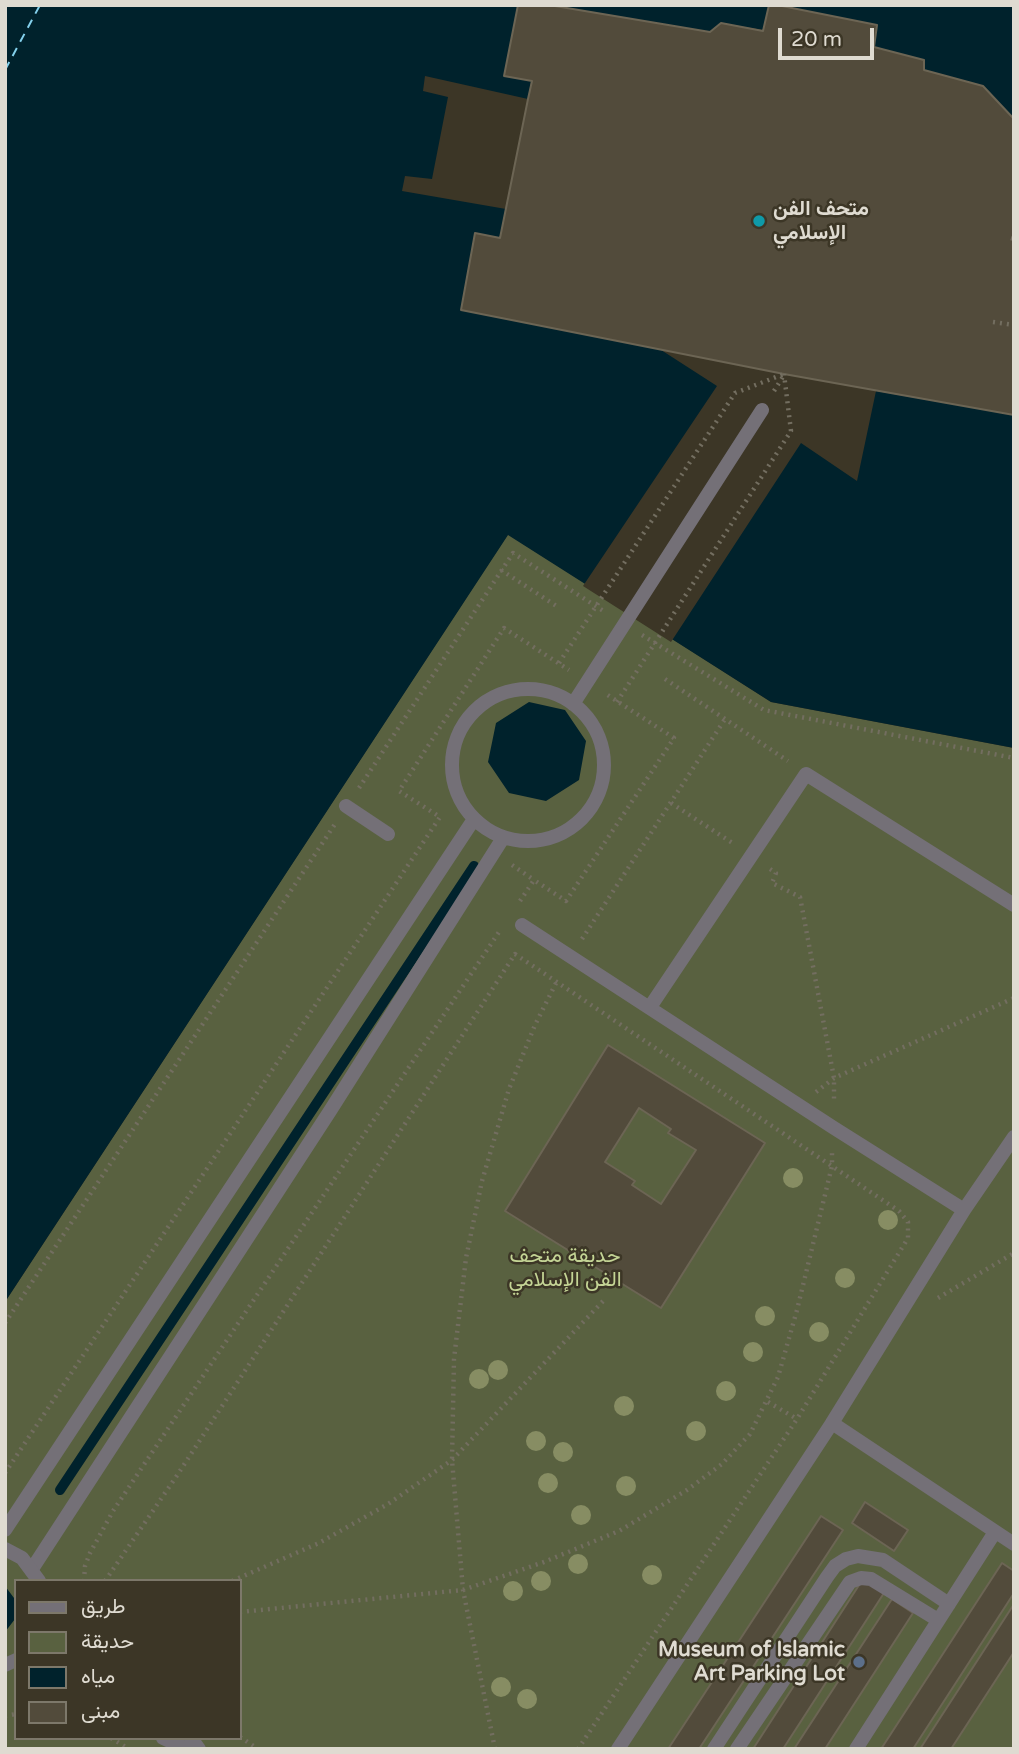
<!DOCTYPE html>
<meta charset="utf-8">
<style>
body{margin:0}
#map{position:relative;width:1019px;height:1754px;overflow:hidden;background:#3c3626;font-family:"Varela Round",Vazirmatn,sans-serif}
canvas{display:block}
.frame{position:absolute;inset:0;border:7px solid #dfdbd1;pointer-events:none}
.legend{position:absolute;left:14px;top:1579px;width:228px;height:161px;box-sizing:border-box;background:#3c3626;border:2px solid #7d786a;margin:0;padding:9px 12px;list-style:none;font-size:21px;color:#dfdbd1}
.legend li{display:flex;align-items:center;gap:14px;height:35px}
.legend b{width:35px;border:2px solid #7d786a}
.scale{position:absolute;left:778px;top:28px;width:96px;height:32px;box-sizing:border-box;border:4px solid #dfdbd1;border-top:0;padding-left:9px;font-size:21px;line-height:24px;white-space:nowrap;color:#dfdbd1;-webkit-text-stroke:5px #3c3626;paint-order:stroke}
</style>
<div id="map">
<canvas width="1019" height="1754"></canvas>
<div class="frame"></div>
<ul class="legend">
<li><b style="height:9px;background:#747077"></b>طريق</li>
<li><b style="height:19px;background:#596140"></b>حديقة</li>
<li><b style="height:19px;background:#00222c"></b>مياه</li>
<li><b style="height:19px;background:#524b3b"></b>مبنى</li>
</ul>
<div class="scale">20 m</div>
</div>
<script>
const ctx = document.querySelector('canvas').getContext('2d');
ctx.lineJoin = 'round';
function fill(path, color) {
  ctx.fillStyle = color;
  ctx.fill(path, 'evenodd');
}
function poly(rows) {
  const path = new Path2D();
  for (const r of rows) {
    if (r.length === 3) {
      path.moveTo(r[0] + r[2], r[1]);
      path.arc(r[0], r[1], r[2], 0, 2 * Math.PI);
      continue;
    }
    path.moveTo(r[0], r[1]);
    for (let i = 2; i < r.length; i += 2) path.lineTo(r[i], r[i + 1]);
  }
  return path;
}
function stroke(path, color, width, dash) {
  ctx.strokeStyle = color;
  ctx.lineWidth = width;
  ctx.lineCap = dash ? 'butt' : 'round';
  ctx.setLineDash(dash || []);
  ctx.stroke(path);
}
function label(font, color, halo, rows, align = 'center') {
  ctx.font = font + ' "Varela Round",Vazirmatn,sans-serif';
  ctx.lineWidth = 5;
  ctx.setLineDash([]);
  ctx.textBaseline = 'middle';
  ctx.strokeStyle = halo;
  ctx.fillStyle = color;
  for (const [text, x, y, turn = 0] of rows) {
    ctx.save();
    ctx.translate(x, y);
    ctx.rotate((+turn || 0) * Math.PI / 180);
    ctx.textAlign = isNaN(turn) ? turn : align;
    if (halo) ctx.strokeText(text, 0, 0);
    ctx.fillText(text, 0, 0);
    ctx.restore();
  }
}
fill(poly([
 [508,534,771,702,1014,748,1014,1749,5,1749,5,1302],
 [16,1581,240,1581,240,1738,16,1738]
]), '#596140');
fill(poly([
 [5,5,1014,5,1014,748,771,702,508,535,5,1302],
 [529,702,565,710,586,741,579,780,546,801,509,793,488,762,496,723],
 [5,1586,14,1598,16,1606,15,1619,5,1632]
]), '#00222c');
fill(poly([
 [518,5,549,5,709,32,721,23,763,30,769,5,877,25,874,47,924,60,924,70,983,86,1014,119,1014,415,876,391,857,481,801,443,671,642,583,586,717,386,658,348,461,310,475,233,500,238,506,209,402,191,405,176,432,179,448,97,423,91,425,76,528,99,531,81,504,76]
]), '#3c3626');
stroke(poly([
 [60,1490,474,866]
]), '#00222c', 10);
stroke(poly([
 [5,70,40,5]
]), '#83d0eb', 2, [9, 7]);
const building = poly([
 [518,5,549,5,710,32,721,23,763,31,769,5,777,5,877,25,874,47,924,60,924,70,983,86,1014,119,1014,415,784,374,461,310,475,233,500,238,528,99,532,81,504,76,518,5],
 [608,1045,765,1143,661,1308,505,1211,608,1045],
 [639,1108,671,1129,668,1133,696,1150,661,1204,632,1185,635,1181,605,1162,639,1108],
 [865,1502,908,1530,894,1551,852,1523,865,1502],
 [821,1516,843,1530,699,1749,668,1749,821,1516],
 [1002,1563,1014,1571,1014,1593,913,1749,881,1749,1002,1563],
 [863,1579,884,1593,783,1749,753,1749,863,1579],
 [892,1599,913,1613,825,1749,794,1749,892,1599],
 [1014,1604,1014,1652,951,1749,920,1749,1014,1604]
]);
fill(building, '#524b3b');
stroke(building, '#6c6554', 2);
stroke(poly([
 [1011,238,1014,239],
 [993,322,1014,325],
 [774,391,784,375],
 [501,570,558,607],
 [642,635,764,710,1014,758],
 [559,663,735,393,784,374],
 [665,679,788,761],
 [617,702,791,431,784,374],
 [359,788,513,553,605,612],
 [671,803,734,844],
 [512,865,534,880],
 [770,869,776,873,772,883,800,897,834,1078,834,1102],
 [520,901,534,880,566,901,674,738,606,694],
 [582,939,725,719],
 [816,1092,834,1078,1014,998],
 [938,1298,1014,1253],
 [5,1323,335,824],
 [768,1402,797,1419],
 [5,1473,440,817,399,791,504,628,569,670],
 [84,1581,85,1566,90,1553,113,1511,499,932],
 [105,1581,178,1474,515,954,899,1211,908,1222,908,1238,797,1419,578,1749],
 [232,1581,319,1543,388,1504,452,1460,606,1298],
 [240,1612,463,1590,544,1562,619,1531,687,1490,722,1464,750,1434,778,1377,797,1310,832,1166,832,1153],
 [5,1716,16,1714],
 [240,1737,258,1749],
 [111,1738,129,1749],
 [495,1749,463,1590,452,1460,454,1359,466,1258,482,1181,509,1089,535,1025,558,979]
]), '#736e60', 4.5, [2, 5]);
stroke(poly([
 [528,765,76],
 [573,704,762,410],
 [346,806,388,834],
 [522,925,834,1128,964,1210],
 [650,1007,806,774,1014,905],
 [832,1423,1014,1544],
 [5,1530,474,819],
 [32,1569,330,1111,503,838],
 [618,1749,832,1423,964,1210,1014,1137],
 [714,1749,827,1577,835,1566,846,1559,858,1556,883,1560,949,1604],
 [737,1749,850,1582,861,1578,871,1579,938,1620],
 [856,1749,995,1532]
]), '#747077', 14);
stroke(poly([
 [5,1549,22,1558,39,1581],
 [5,1665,16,1660],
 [163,1738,187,1749],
 [191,1738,199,1749]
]), '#747077', 14);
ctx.fillStyle = '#878d63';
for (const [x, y] of [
 [793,1178],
 [888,1220],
 [845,1278],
 [765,1316],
 [819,1332],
 [753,1352],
 [498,1370],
 [479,1379],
 [726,1391],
 [624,1406],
 [696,1431],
 [536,1441],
 [563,1452],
 [548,1483],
 [626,1486],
 [581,1515],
 [578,1564],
 [652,1575],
 [541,1581],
 [513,1591],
 [501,1687],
 [527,1699]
]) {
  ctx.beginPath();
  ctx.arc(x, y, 10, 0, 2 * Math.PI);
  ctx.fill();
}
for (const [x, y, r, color] of [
 [759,221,7,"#0f9aa8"],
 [859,1662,7,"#5c6f8a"]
]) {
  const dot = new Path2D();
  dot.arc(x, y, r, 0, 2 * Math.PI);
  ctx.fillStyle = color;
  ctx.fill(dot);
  stroke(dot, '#3c3626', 2.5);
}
label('bold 21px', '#dfdbd1', '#3c3626', [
 ["متحف الفن",773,209],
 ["الإسلامي",773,233],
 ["Museum of Islamic",845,1650,"right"],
 ["Art Parking Lot",845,1674,"right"]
], 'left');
label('21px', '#c4d495', '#3c3626', [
 ["حديقة متحف",565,1256],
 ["الفن الإسلامي",565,1280]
]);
</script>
